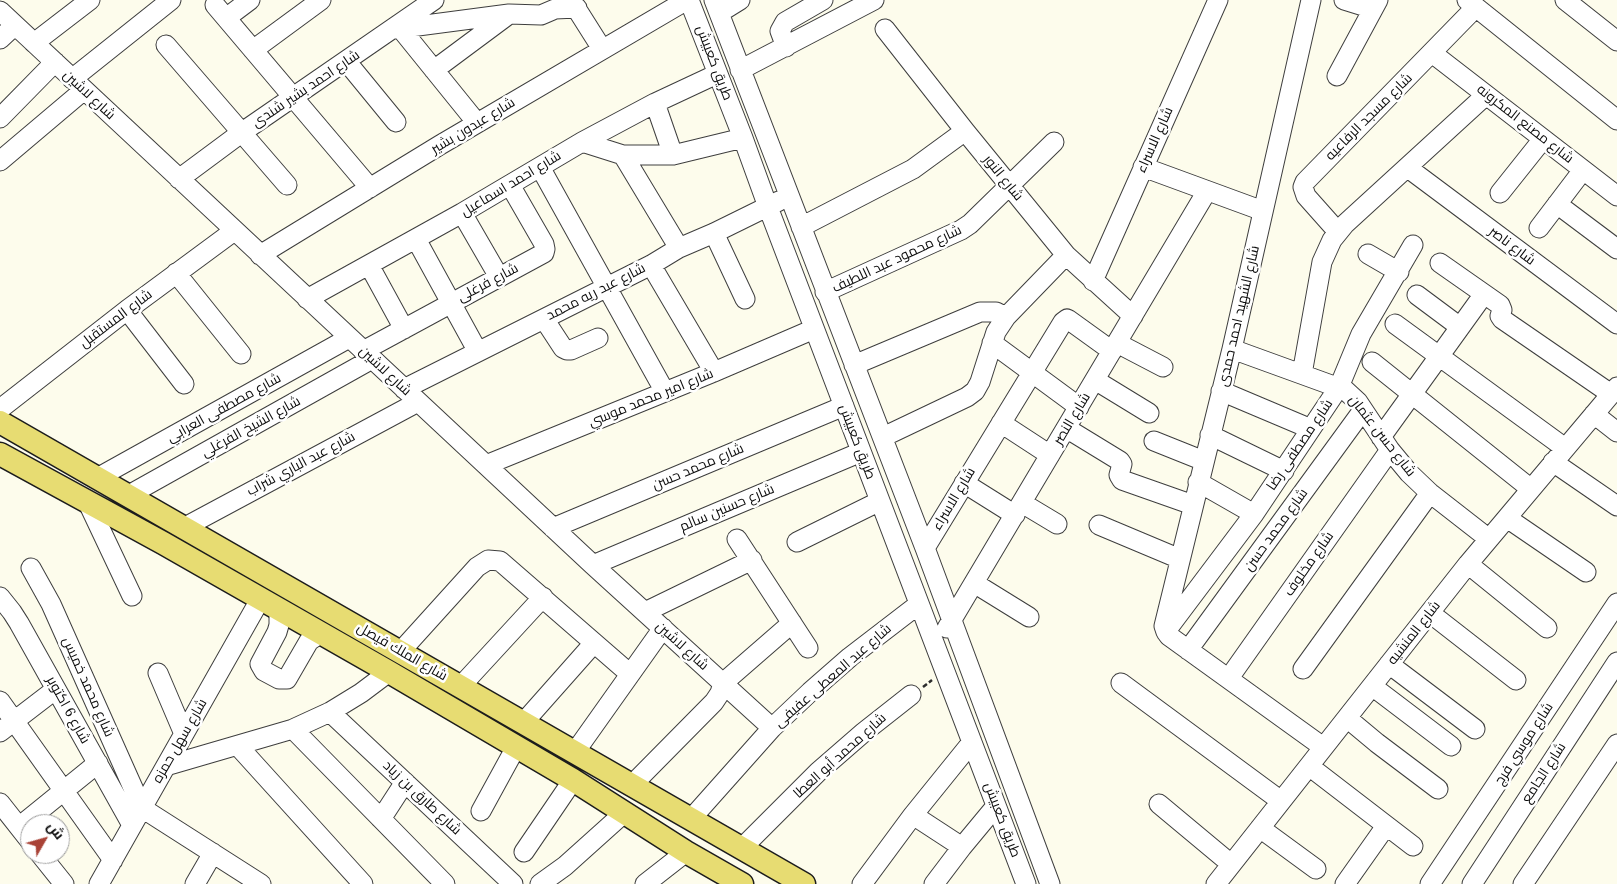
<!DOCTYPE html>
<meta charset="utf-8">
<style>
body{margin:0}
#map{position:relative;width:1617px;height:884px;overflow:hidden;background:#fdfcec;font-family:"Noto Serif",Cairo,serif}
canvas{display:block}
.north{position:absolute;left:20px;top:814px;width:50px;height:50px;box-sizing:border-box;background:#fff;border:1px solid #9d9d9d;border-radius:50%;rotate:52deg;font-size:14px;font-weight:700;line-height:20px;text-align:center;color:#0b0b0b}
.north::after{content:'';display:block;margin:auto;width:18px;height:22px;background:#a94236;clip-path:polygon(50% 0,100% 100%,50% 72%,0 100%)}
</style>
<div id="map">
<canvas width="1617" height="884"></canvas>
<div class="north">ش</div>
</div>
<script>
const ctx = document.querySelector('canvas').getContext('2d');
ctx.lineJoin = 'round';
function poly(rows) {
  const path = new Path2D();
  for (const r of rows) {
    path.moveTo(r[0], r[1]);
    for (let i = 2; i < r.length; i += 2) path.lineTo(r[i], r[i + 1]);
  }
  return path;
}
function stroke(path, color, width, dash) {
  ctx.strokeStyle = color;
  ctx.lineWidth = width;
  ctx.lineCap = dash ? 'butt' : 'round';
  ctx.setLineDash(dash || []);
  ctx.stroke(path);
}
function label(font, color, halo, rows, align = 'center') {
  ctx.font = font + ' "Noto Serif",Cairo,serif';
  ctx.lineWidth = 5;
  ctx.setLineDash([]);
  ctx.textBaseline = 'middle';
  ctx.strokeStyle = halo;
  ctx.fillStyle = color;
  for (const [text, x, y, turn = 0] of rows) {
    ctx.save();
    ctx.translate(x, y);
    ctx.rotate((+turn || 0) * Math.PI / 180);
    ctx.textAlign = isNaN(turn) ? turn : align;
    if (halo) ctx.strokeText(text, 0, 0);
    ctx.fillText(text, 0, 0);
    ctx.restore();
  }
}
const minor = poly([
 [571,0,602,49],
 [689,0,743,138,768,207,1026,884],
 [714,0,925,548,1050,884],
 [1344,0,1373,9],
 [1467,0,1617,120],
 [1565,0,1617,41],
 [215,5,370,188],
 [0,11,593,565,772,728],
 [719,13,740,0],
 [226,18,250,0],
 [395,29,509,14,541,15,555,9,577,8],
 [401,29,477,123],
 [885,29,965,131,1066,255,1133,316],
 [0,39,15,25],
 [34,43,90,0],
 [166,45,287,185],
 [786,47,780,31,785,22,823,0],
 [253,50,321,0],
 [1432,53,1617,196],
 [346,61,396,122],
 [434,70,508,15],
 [740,70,874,0],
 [1337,76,1378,0],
 [72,79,171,0],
 [655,103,673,155],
 [0,118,55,62],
 [582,142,623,155,673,155,743,138],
 [623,155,679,248],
 [0,161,84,90],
 [540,167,665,392],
 [1143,167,1263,211],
 [1408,168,1617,324],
 [179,179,241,133,434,0],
 [1500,193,1543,139],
 [1557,204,1617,249],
 [462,213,499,277],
 [801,227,913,169,965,131],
 [1539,228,1583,170],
 [1338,232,1306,196,1303,187,1305,182,1476,7],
 [714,233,745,299],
 [416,239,478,352],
 [1368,254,1399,272],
 [260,255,440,145,687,0],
 [1440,263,1500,305,1502,310,1500,316,1502,319,1611,394],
 [369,265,404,329],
 [651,265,714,372],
 [176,273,241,354],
 [1093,281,1218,0],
 [825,292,961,230,970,224,1054,142],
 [1417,295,1460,327],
 [307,299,462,213,582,142,655,103,717,74],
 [127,310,184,384],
 [544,319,563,348,567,350,571,350,598,338],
 [1395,324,1565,448],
 [992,343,1079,407],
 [1117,343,1163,367],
 [1232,349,1345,390,1358,402,1390,450,1409,473,1430,493,1489,539],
 [363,351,544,253,545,249,544,244,510,185],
 [1372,362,1531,489],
 [854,365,980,312,996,312,1006,317],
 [1302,374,1322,262,1332,240,1345,224,1486,95],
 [1095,380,1149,413],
 [404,389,651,265,679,248,714,233,779,201],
 [1221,391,1311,429],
 [0,409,127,310,234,231],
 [1594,414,1617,432],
 [1001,423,1050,455],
 [1066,428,1120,461,1122,464,1119,475,1122,480,1193,505],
 [1210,435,1284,471],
 [883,437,967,397,975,391,980,382,996,332,1006,317,1066,255],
 [1381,437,1484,294],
 [1154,441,1204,461],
 [1553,462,1617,506],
 [486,465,714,372,814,329],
 [99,477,349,338],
 [1198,482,1254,514],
 [964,483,1015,515],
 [129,495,372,359],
 [88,503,132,596],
 [1022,503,1057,524],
 [1507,518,1586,572],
 [1099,525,1180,559],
 [185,527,418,402],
 [553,528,844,406],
 [737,539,808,648],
 [797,542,880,501],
 [925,548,1063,322,1067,319,1069,320,1112,351],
 [1468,564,1547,628],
 [593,565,861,452],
 [31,568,51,604,142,808,261,884],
 [974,583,1029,617],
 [0,597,12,612,19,623,132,825],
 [279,609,279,625,277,632,260,664,264,671,279,679,287,679,309,641,321,633],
 [645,612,752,560],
 [1430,613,1516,680],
 [947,628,1207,191],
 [1166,631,1254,514,1339,387,1361,334,1413,245],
 [1166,632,1164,626,1232,349,1311,0],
 [1166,632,1169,636,1323,747],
 [1188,650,1363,410],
 [401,651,477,567,488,560,500,561,630,674],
 [1389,664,1475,729],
 [1303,669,1430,493],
 [158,673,184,734],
 [1229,678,1390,450],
 [1121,683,1281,801],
 [461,686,543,597],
 [1372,686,1451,746],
 [0,701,113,860],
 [330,712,513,884],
 [1347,718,1377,743,1438,789],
 [524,722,594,643],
 [293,729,445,884],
 [0,732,56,689],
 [238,746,363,884],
 [575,752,663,628],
 [166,766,293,729,330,712,361,693,389,672],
 [1309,766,1413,846],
 [632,785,714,702,720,693,723,683,792,623],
 [0,803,30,841],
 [1159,804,1231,864],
 [481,811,516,747],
 [913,815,962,847],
 [381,819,405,782],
 [691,819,772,728,810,692,850,657,919,604],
 [19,827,98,763],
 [1260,828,1316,869],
 [742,848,818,772,864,732,911,695],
 [524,852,573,780],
 [40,854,64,884],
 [99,884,261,598],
 [195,884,213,853],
 [540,884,565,866,624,813],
 [645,884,686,852],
 [862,884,913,815,972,742],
 [934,884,962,847,996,806],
 [1216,884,1468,564,1617,387],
 [1345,884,1386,826],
 [1430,884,1617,603],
 [1472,884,1617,662],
 [1523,884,1617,744]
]);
const major = poly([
 [0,422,804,884],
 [0,454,163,543,389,672,573,780,686,852,742,884]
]);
stroke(minor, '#3e3e3e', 21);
stroke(major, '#1c1c1c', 25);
stroke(poly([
 [923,687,932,680]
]), '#2d2d2d', 2.5, [5, 2.5]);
stroke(minor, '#fff', 19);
stroke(major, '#e7dc72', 22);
label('14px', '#0b0b0b', '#fff', [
 ["طريق كعبيش",714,63,69],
 ["شارع احمد بشير شندى",306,89,-34],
 ["شارع لاشين",89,95,43],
 ["شارع مسجد الرفاعيه",1369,117,-45],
 ["شارع مصنع المكرونه",1525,124,38],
 ["شارع عبدون بشير",473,126,-31],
 ["شارع الاسراء",1155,140,-66],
 ["شارع النور",1003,178,51],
 ["شارع احمد اسماعيل",511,184,-31],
 ["شارع ناصر",1512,246,37],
 ["شارع محمود عبد اللطيف",897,259,-25],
 ["شارع فرغلى",488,283,-28],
 ["شارع عبد ريه محمد",596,292,-27],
 ["شارع الشهيد احمد حمدى",1239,316,-77],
 ["شارع المستقبل",116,319,-37],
 ["شارع لاشين",385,371,43],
 ["شارع امير محمد موسي",651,398,-22],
 ["شارع مصطفى العرابي",224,408,-29],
 ["شارع النصر",1072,419,-59],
 ["شارع الشيخ الفرغلي",251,427,-29],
 ["شارع حسن عثمان",1382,436,52],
 ["طريق كعبيش",857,442,69],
 ["شارع مصطفى رضا",1300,445,-56],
 ["شارع عبد الباري شراب",301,464,-28],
 ["شارع محمد حسن",698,467,-23],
 ["شارع الاسراء",954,499,-59],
 ["شارع حسنين سالم",727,508,-23],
 ["شارع محمد حسن",1276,530,-54],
 ["شارع مخلوف",1309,564,-55],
 ["شارع المنشيه",1414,633,-52],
 ["شارع لاشين",682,646,42],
 ["شارع الملك فيصل",402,652,30],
 ["شارع عبد المعطى عفيفى",833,676,-41],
 ["شارع محمد خميس",88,687,66],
 ["شارع 6 اكتوبر",68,710,61],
 ["شارع سهل حمزه",180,741,-60],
 ["شارع موسي فرج",1524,744,-57],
 ["شارع محمد أبو العطا",840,756,-42],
 ["شارع الجامع",1544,773,-57],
 ["شارع طارق بن زياد",422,798,43],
 ["طريق كعبيش",1002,820,69]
]);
</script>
